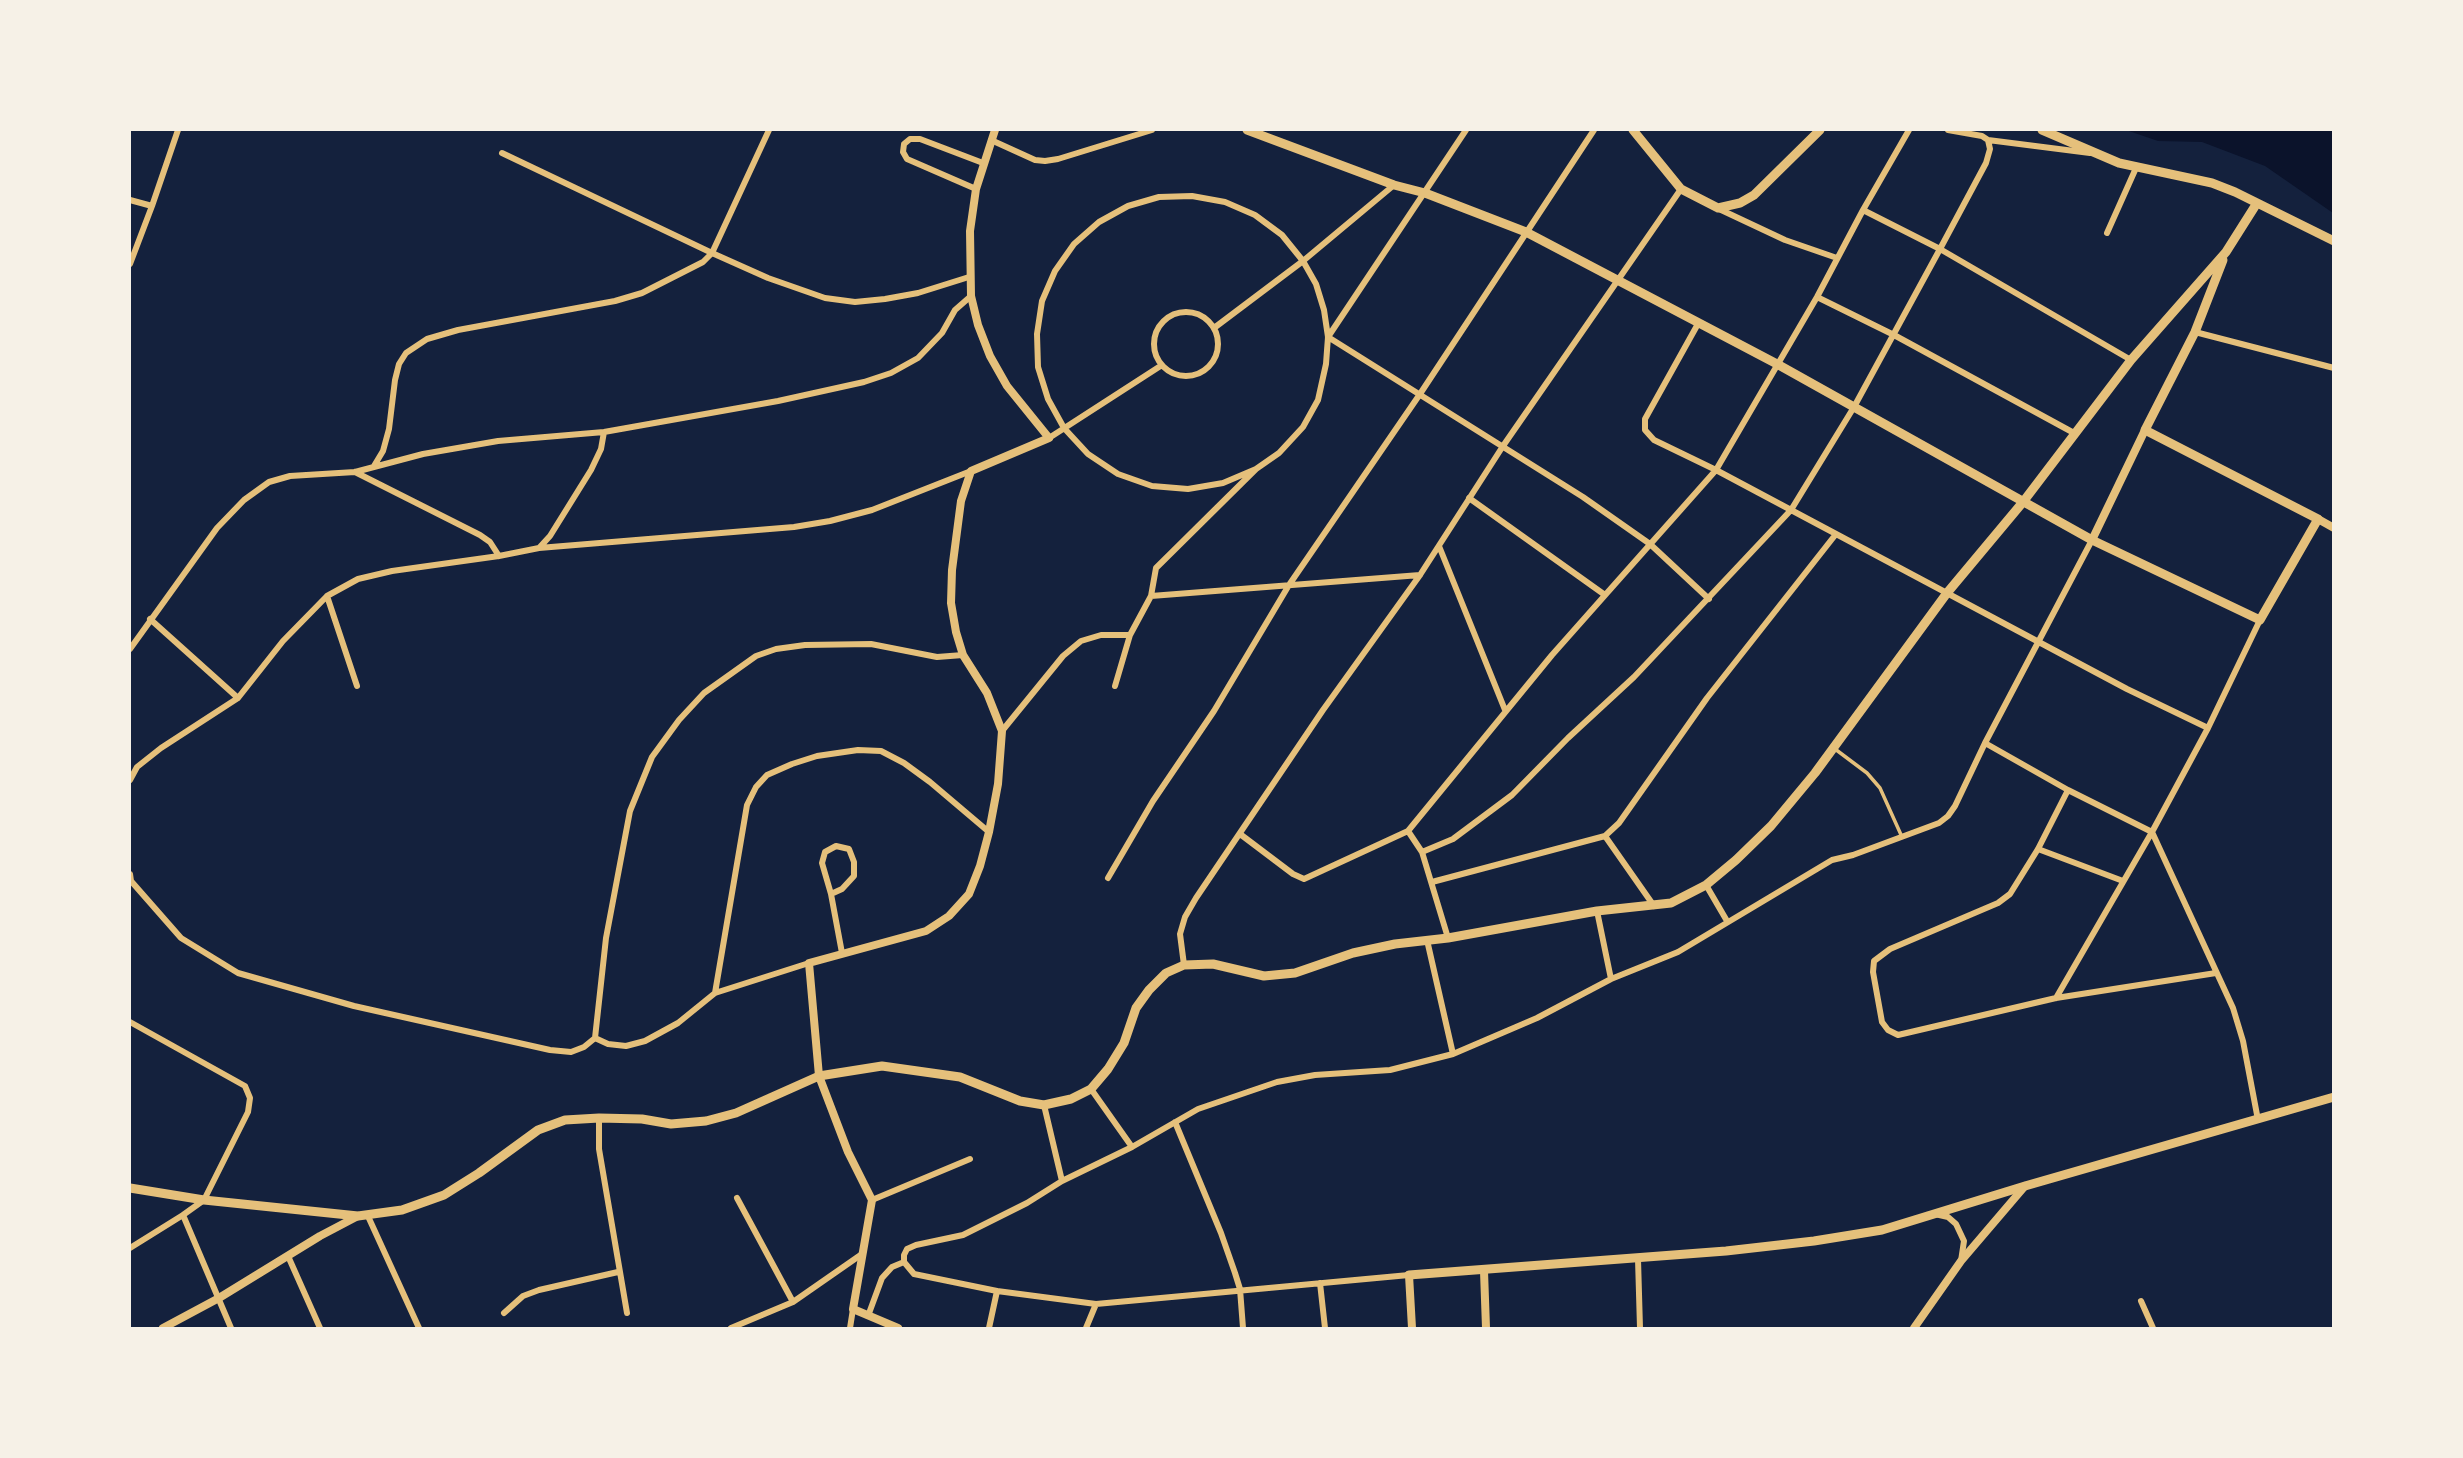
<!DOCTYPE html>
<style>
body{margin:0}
#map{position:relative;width:2463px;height:1458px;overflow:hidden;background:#14213d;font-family:Cabin,sans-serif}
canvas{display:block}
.frame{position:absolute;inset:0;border:131px solid #f6f1e7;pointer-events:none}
</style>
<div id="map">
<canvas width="2463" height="1458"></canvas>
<div class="frame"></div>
</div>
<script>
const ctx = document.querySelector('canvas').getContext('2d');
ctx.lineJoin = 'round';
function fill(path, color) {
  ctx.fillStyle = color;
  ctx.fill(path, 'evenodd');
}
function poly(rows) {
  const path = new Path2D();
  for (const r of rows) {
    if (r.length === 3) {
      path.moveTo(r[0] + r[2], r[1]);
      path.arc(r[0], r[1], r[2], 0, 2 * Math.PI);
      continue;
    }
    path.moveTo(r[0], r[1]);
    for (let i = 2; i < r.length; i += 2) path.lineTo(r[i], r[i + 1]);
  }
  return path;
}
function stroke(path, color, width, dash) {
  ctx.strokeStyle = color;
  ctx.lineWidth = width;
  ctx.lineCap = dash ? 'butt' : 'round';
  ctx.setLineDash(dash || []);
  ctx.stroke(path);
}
fill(poly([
 [2126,130,2333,130,2333,213,2265,166,2202,142,2158,141]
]), '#0b132b');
stroke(poly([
 [1835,749,1867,773,1880,788,1902,837]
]), '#e5c07b', 3.5);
stroke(poly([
 [1948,130,1982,136,1988,140,2090,153],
 [991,140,1035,160,1045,161,1058,159,1152,130],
 [502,153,712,253,768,278,825,298,855,302,885,299,918,293,969,277],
 [976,189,907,159,903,152,904,144,910,139,920,139,983,163],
 [130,200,152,206],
 [1719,209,1785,240,1837,258],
 [1863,210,1940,249,2131,360],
 [2107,233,2136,168],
 [130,264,152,206,178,130],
 [1817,297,1894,335,2074,433],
 [1186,344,32],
 [1699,322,1645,419,1645,430,1654,440,1716,470,2127,689,2208,728],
 [1214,328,1303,261,1394,185],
 [2195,332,2334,368],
 [1328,337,1583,497,1650,544,1709,599],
 [1328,337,1466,130],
 [1049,438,1162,365],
 [374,466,383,451,389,429,395,380,399,364,406,353,427,339,458,330,615,301,642,293,703,262,712,253,769,130],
 [355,472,480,535,490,542,499,556],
 [1469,498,1605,595],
 [1439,546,1505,710],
 [539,548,550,536,591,470,601,449,604,432],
 [327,596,357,686],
 [1151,596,1420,575],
 [150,619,238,698],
 [130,649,217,528,244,500,269,482,290,476,355,472,423,454,498,441,604,432,778,401,864,382,891,373,918,358,942,333,955,310,971,296],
 [1115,686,1130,635,1151,596,1156,568,1256,469,1279,453,1303,427,1318,400,1326,364,1328,337,1324,310,1316,284,1303,261,1282,235,1255,215,1225,202,1192,196,1159,197,1128,206,1099,222,1074,244,1055,271,1042,301,1037,334,1038,367,1048,399,1064,428,1088,454,1118,474,1152,486,1188,489,1223,483,1256,469],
 [1002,731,1063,656,1081,641,1101,635,1130,635],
 [1985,743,2068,790,2152,832,2233,1008,2243,1041,2258,1120],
 [130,780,137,767,161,748,238,698,283,641,327,596,358,579,392,571,499,556,539,548,794,527,830,521,872,510,971,471],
 [2068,790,2038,849,2010,894,1998,903,1890,949,1874,961,1873,972,1882,1022,1888,1030,1898,1035,2056,998,2216,973],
 [1408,831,1422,852,1448,938],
 [1240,834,1293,874,1304,879,1408,831,1552,655,1716,470,1817,297,1863,210,1909,130],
 [1605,836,1654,906],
 [2038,849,2123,881],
 [1422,852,1453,839,1512,795,1568,738,1634,677,1791,510,1854,407,1940,249,1986,163,1990,149,1988,140],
 [130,874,131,881,181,938,238,973,354,1006,550,1050,571,1052,584,1047,595,1038],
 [1108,878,1153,801,1214,711,1289,585,1420,394,1594,130],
 [1432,882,1605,836,1619,823,1707,698,1836,534],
 [1706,885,1727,921],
 [831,894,842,889,854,876,854,862,849,849,836,846,825,852,822,863,831,894,842,953],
 [1597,911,1611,979],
 [1427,940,1453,1054],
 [1184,965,1180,934,1185,917,1196,898,1323,710,1420,575,1503,446,1681,189],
 [715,993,747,805,756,787,767,775,792,764,817,756,858,750,881,751,904,763,930,782,989,832],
 [2056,998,2152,832,2208,728,2260,620],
 [130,1022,245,1086,250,1098,248,1112,204,1200,183,1215,231,1328],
 [595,1038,606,938,630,811,652,757,679,720,704,693,756,656,776,649,805,645,871,644,937,657,963,655],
 [595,1038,608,1044,626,1046,645,1041,678,1023,715,993,809,963],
 [1091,1089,1132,1147],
 [1044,1105,1062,1181],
 [599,1118,599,1149,627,1313],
 [1175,1122,1221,1233,1235,1273,1240,1289,1243,1328],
 [737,1198,793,1302],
 [872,1200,970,1159],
 [367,1214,419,1328],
 [1935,1214,1948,1217,1956,1224,1964,1241,1961,1261],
 [130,1248,183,1215],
 [288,1256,320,1328],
 [1638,1259,1640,1328],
 [1409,1275,1096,1304,997,1291,914,1274,904,1262,904,1255,907,1249,916,1245,963,1235,1027,1203,1062,1181,1132,1147,1198,1109,1277,1082,1315,1075,1390,1070,1453,1054,1537,1018,1611,979,1678,952,1832,860,1853,855,1939,823,1948,816,1955,806,1985,743,2092,540],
 [1320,1283,1325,1328],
 [2141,1301,2153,1328],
 [504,1313,523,1296,539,1290,618,1272],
 [868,1316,882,1278,892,1267,904,1262],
 [731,1328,793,1302,862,1254],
 [850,1328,853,1309],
 [989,1328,997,1291],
 [1086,1328,1096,1304]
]), '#e5c07b', 6);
stroke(poly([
 [2318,519,2334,528],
 [2092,540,2145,430],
 [1484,1271,1486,1328],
 [1409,1275,1412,1328],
 [163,1328,219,1298,320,1236,358,1216],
 [898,1328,853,1309,872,1200,848,1152,819,1076,809,963,926,931,949,916,969,894,980,866,989,832,998,784,1002,731,987,693,963,655,956,632,951,603,952,570,961,501,971,471,1049,438,1007,386,990,356,978,325,971,296,970,231,976,189,995,130],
 [1914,1328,1961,1261,2025,1186]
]), '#e5c07b', 8);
stroke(poly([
 [1247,130,1394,185,1425,193,1526,232,1777,364,2092,540,2260,620,2318,519,2145,430,2195,332,2223,260],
 [1633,130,1681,189,1718,208,1740,203,1754,195,1820,130],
 [2042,130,2119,163,2212,183,2235,192,2334,241],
 [130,1188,204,1200,358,1216,402,1210,444,1195,479,1173,538,1130,565,1120,599,1118,642,1119,671,1124,706,1121,736,1113,819,1076,882,1066,960,1077,1020,1101,1044,1105,1071,1099,1091,1089,1108,1069,1124,1043,1136,1008,1149,990,1166,973,1184,965,1213,964,1264,976,1295,973,1353,953,1395,944,1448,938,1597,911,1671,903,1706,885,1736,860,1771,826,1815,773,1947,593,2023,502,2131,360,2226,252,2257,203],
 [1409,1275,1726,1251,1814,1241,1882,1230,2025,1186,2334,1097]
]), '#e5c07b', 9);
</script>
